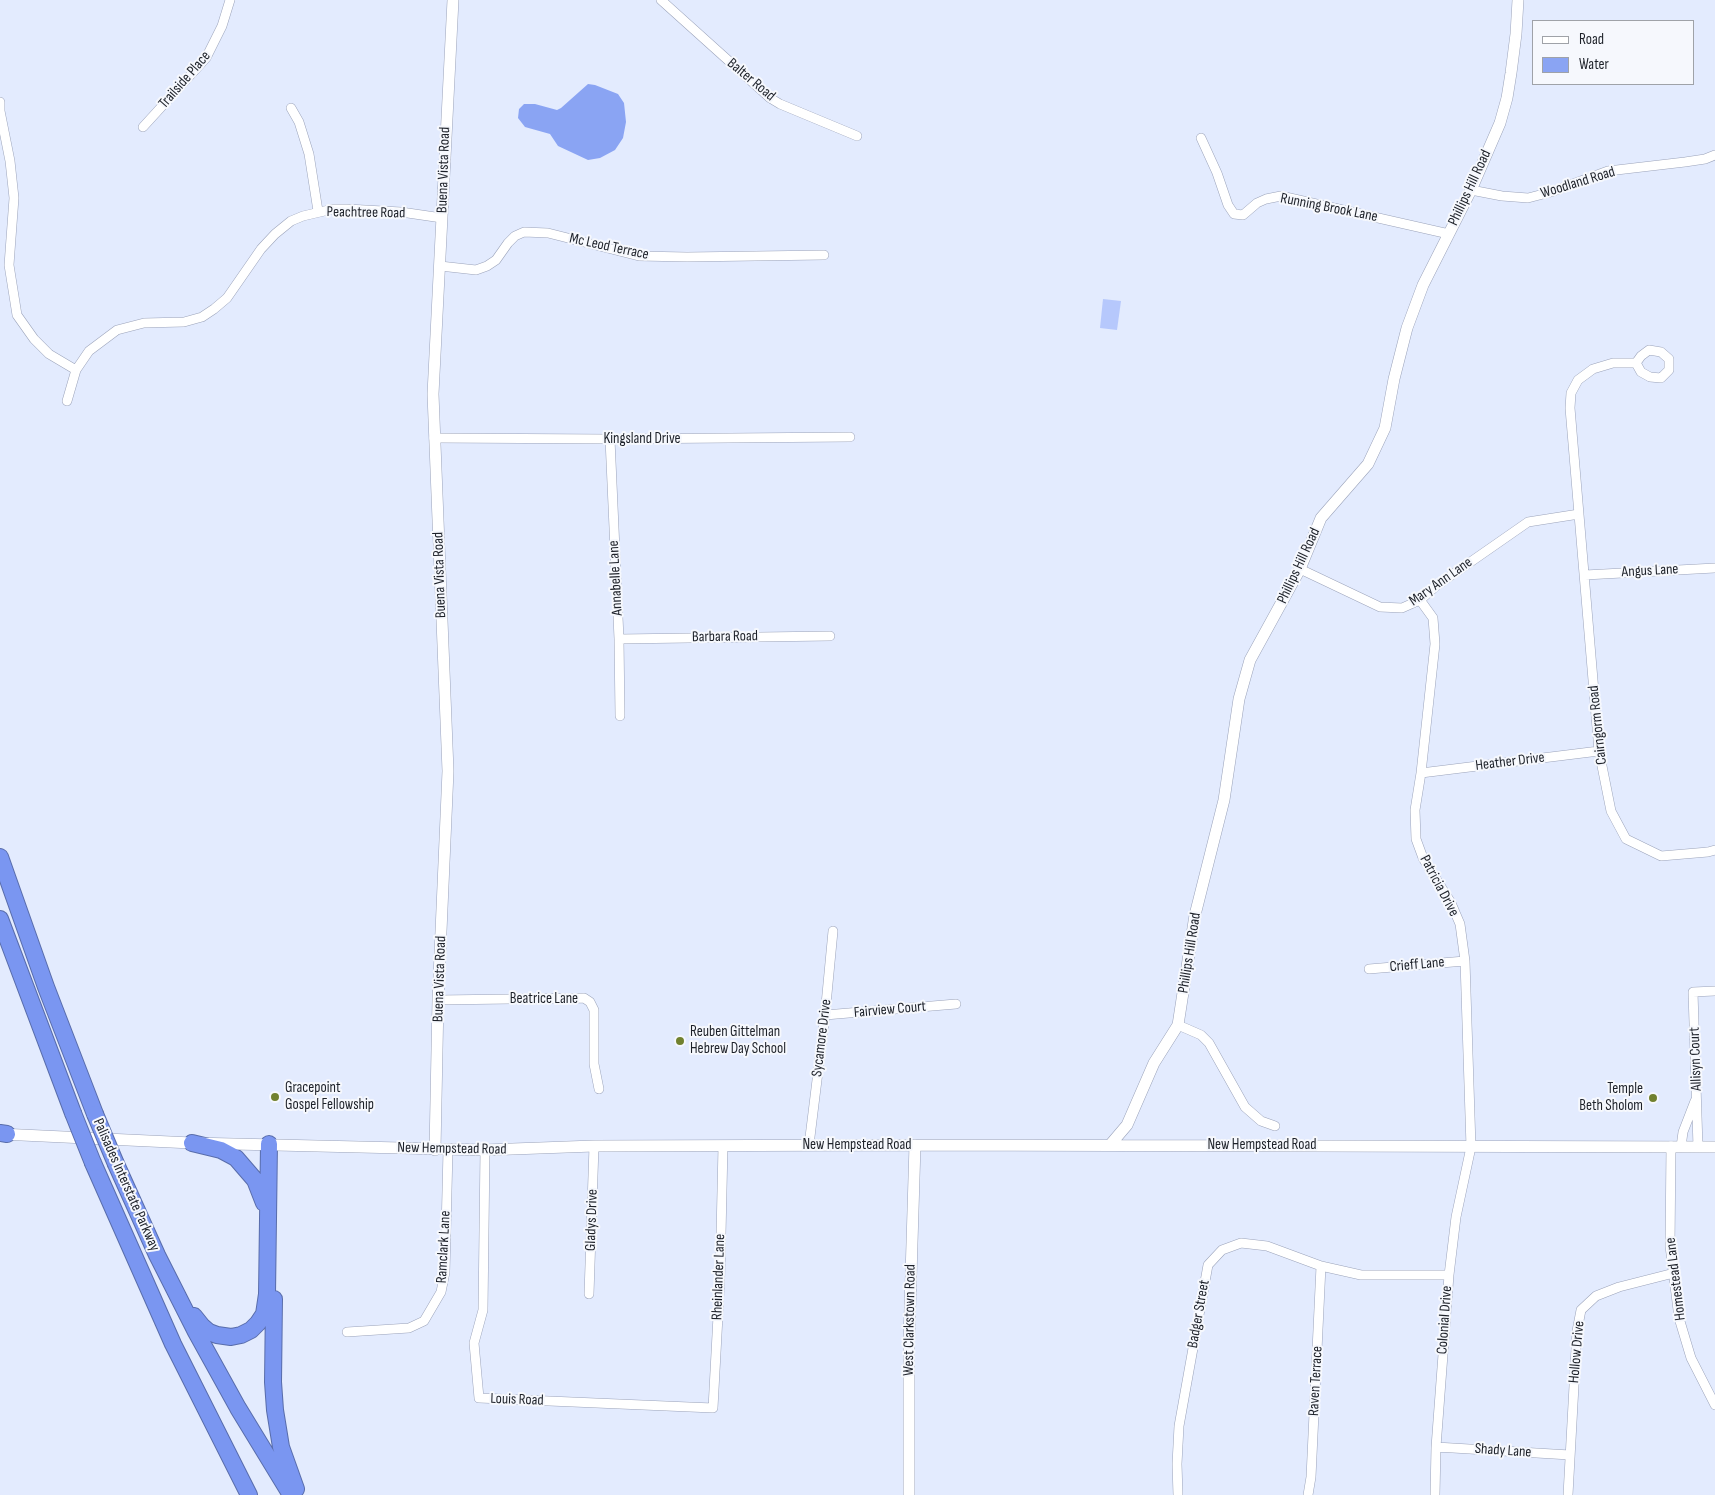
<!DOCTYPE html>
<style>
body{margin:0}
#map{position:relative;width:1715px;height:1495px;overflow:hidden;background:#e3ebfe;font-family:"Sofia Sans Condensed",sans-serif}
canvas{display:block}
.legend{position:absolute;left:1532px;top:20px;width:162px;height:65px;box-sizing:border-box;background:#f6f8fd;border:1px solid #9fa2a8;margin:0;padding:6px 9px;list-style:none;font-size:15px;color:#1d2129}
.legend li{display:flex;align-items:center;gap:10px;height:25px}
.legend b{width:25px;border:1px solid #9fa2a8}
</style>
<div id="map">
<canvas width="1715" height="1495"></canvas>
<ul class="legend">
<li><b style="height:6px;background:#fff"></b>Road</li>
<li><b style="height:14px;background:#8aa4f3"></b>Water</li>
</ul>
</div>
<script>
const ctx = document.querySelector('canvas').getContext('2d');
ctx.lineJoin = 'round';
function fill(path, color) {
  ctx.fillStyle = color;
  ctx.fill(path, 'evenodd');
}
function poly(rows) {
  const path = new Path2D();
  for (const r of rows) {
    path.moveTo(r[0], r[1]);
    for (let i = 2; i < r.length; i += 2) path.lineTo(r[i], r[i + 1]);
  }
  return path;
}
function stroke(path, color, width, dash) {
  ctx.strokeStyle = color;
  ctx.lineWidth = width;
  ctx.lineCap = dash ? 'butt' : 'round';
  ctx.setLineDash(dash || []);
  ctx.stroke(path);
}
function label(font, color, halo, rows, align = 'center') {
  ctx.font = font + ' "Sofia Sans Condensed",sans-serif';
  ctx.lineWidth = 4;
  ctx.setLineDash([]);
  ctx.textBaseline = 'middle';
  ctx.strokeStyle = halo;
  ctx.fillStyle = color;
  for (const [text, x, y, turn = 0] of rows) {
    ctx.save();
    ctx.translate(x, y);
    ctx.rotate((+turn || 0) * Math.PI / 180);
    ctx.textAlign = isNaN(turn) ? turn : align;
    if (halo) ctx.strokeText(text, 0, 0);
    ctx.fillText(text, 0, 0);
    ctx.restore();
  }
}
fill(poly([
 [1103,299,1121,301,1117,330,1100,328]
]), '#b6c8fc');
fill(poly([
 [588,84,595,85,618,94,624,103,626,122,623,138,615,150,600,158,588,160,558,146,550,134,525,127,518,118,519,109,524,104,535,104,557,110,561,108]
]), '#8aa4f3');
const minor = poly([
 [661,0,770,98,780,104,857,136],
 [0,102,0,111,10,161,14,198,9,265,17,315,34,339,49,354,76,370,89,351,117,330,144,323,184,322,202,317,214,309,227,298,261,249,275,234,291,221,303,216,333,209,347,209,401,212,442,218],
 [291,108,299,122,309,154,318,211],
 [143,127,206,58,222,26,230,0],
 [1201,138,1217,173,1228,205,1234,214,1243,215,1257,203,1266,199,1281,196,1449,234],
 [1471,190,1502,196,1528,198,1551,192,1608,171,1685,162,1705,159,1715,155],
 [440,266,476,270,487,266,496,260,508,243,515,236,524,232,548,233,639,256,687,257,824,255],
 [1636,363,1641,356,1649,350,1661,352,1669,359,1669,370,1661,378,1650,377,1641,372,1636,363,1613,363,1593,369,1578,380,1571,393,1570,408,1599,751,1611,811,1626,839,1661,856,1708,852,1715,850],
 [67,401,76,370],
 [434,438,610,439,850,437],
 [610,439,619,639,620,716],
 [1300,569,1380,607,1402,608,1420,600,1436,586,1528,522,1579,514],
 [1585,575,1715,568],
 [1420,600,1433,618,1435,644,1421,773,1415,810,1416,839,1423,858,1451,903,1460,924,1465,961,1471,1147,1456,1217,1449,1275,1436,1447,1435,1495],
 [619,639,830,636],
 [1421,773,1599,751],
 [1369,969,1465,961],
 [438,1000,584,998,590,1002,594,1010,594,1064,599,1089],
 [825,1015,956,1004],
 [1178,1025,1201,1035,1209,1043,1245,1107,1261,1121,1275,1126],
 [809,1145,825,1015,833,931],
 [1671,1146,1670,1246,1679,1318,1691,1358,1715,1405],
 [1681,1147,1683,1132,1695,1101],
 [1698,1147,1693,992,1715,991],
 [485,1150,483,1310,474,1343,479,1398,713,1408,720,1279,723,1146],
 [589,1294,594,1146],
 [347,1332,409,1328,424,1321,441,1292,445,1272,448,1150],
 [1436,1447,1570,1455],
 [1178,1495,1177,1464,1179,1426,1208,1265,1222,1250,1241,1243,1267,1246,1321,1266,1361,1275,1449,1275],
 [1308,1495,1311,1477,1321,1266],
 [1568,1495,1577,1331,1581,1310,1596,1296,1619,1287,1674,1273]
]);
const tertiary = poly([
 [0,1134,192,1143,485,1150,594,1146,915,1145,1715,1147],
 [1110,1145,1127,1125,1154,1063,1178,1025,1195,915,1224,800,1239,699,1250,660,1300,569,1321,518,1368,464,1385,428,1394,379,1407,328,1423,285,1471,190,1500,123,1507,98,1511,73,1516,34,1518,0],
 [435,1150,438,1000,448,771,433,394,453,0],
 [909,1495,909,1341,915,1145]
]);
const motorway = poly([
 [0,857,46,987,95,1114],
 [0,919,73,1113],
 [0,1133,7,1134],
 [192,1143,221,1150,236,1158,255,1180,264,1203],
 [93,1163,173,1344,249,1495],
 [116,1164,157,1255,196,1332,238,1408,291,1495],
 [274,1299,273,1382,275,1410,281,1447,296,1489],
 [194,1316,202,1326,209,1332,217,1335,231,1337,241,1335,251,1330,258,1323,264,1314,267,1294,269,1144]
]);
stroke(minor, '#9ba3ba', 10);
stroke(tertiary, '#9ba3ba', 12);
stroke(motorway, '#596dab', 18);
stroke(minor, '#fff', 9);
stroke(tertiary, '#fff', 11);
stroke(motorway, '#7a96f1', 16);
const motorwayBridge = poly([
 [73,1113,93,1163],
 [95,1114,116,1164]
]);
stroke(motorwayBridge, '#596dab', 18, []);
stroke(motorwayBridge, '#7a96f1', 16);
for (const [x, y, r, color] of [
 [680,1041,5,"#71812f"],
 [275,1097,5,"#71812f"],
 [1653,1098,5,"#71812f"]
]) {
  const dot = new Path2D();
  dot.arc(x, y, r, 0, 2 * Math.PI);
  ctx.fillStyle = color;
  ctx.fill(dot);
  stroke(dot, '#f6f8fd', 2);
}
label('15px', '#1d2129', '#f6f8fd', [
 ["Trailside Place",185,80,-49],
 ["Balter Road",751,80,40],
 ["Buena Vista Road",444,170,-88],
 ["Woodland Road",1578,183,-17],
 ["Phillips Hill Road",1470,188,-65],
 ["Running Brook Lane",1329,208,11],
 ["Peachtree Road",366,213,1],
 ["Mc Leod Terrace",609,247,12],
 ["Kingsland Drive",642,439],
 ["Phillips Hill Road",1299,566,-65],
 ["Angus Lane",1650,571,-3],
 ["Buena Vista Road",440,575,-92],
 ["Annabelle Lane",616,578,-93],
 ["Mary Ann Lane",1441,582,-35],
 ["Barbara Road",725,637,-1],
 ["Cairngorm Road",1598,725,-96],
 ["Heather Drive",1510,762,-7],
 ["Patricia Drive",1439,886,62],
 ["Phillips Hill Road",1190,953,-81],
 ["Crieff Lane",1417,965,-5],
 ["Buena Vista Road",440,979,-88],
 ["Beatrice Lane",544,999],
 ["Fairview Court",890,1010,-5],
 ["Sycamore Drive",822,1038,-83],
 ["Allisyn Court",1696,1059,-92],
 ["New Hempstead Road",857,1145],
 ["New Hempstead Road",1262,1145],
 ["New Hempstead Road",452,1149,1],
 ["Palisades Interstate Parkway",126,1185,66],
 ["Gladys Drive",592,1220,-88],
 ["Ramclark Lane",444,1247,-87],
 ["Rheinlander Lane",719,1277,-88],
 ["Homestead Lane",1676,1279,-97],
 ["Badger Street",1199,1314,-80],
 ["West Clarkstown Road",910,1320,-89],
 ["Colonial Drive",1445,1320,-86],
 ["Hollow Drive",1577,1352,-85],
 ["Raven Terrace",1316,1381,-87],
 ["Louis Road",517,1400,2],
 ["Shady Lane",1503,1451,4]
]);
label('15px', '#1d2129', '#f6f8fd', [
 ["Reuben Gittelman",690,1032],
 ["Hebrew Day School",690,1049],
 ["Gracepoint",285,1088],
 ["Gospel Fellowship",285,1105],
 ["Temple",1643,1089,"right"],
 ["Beth Sholom",1643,1106,"right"]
], 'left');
</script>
